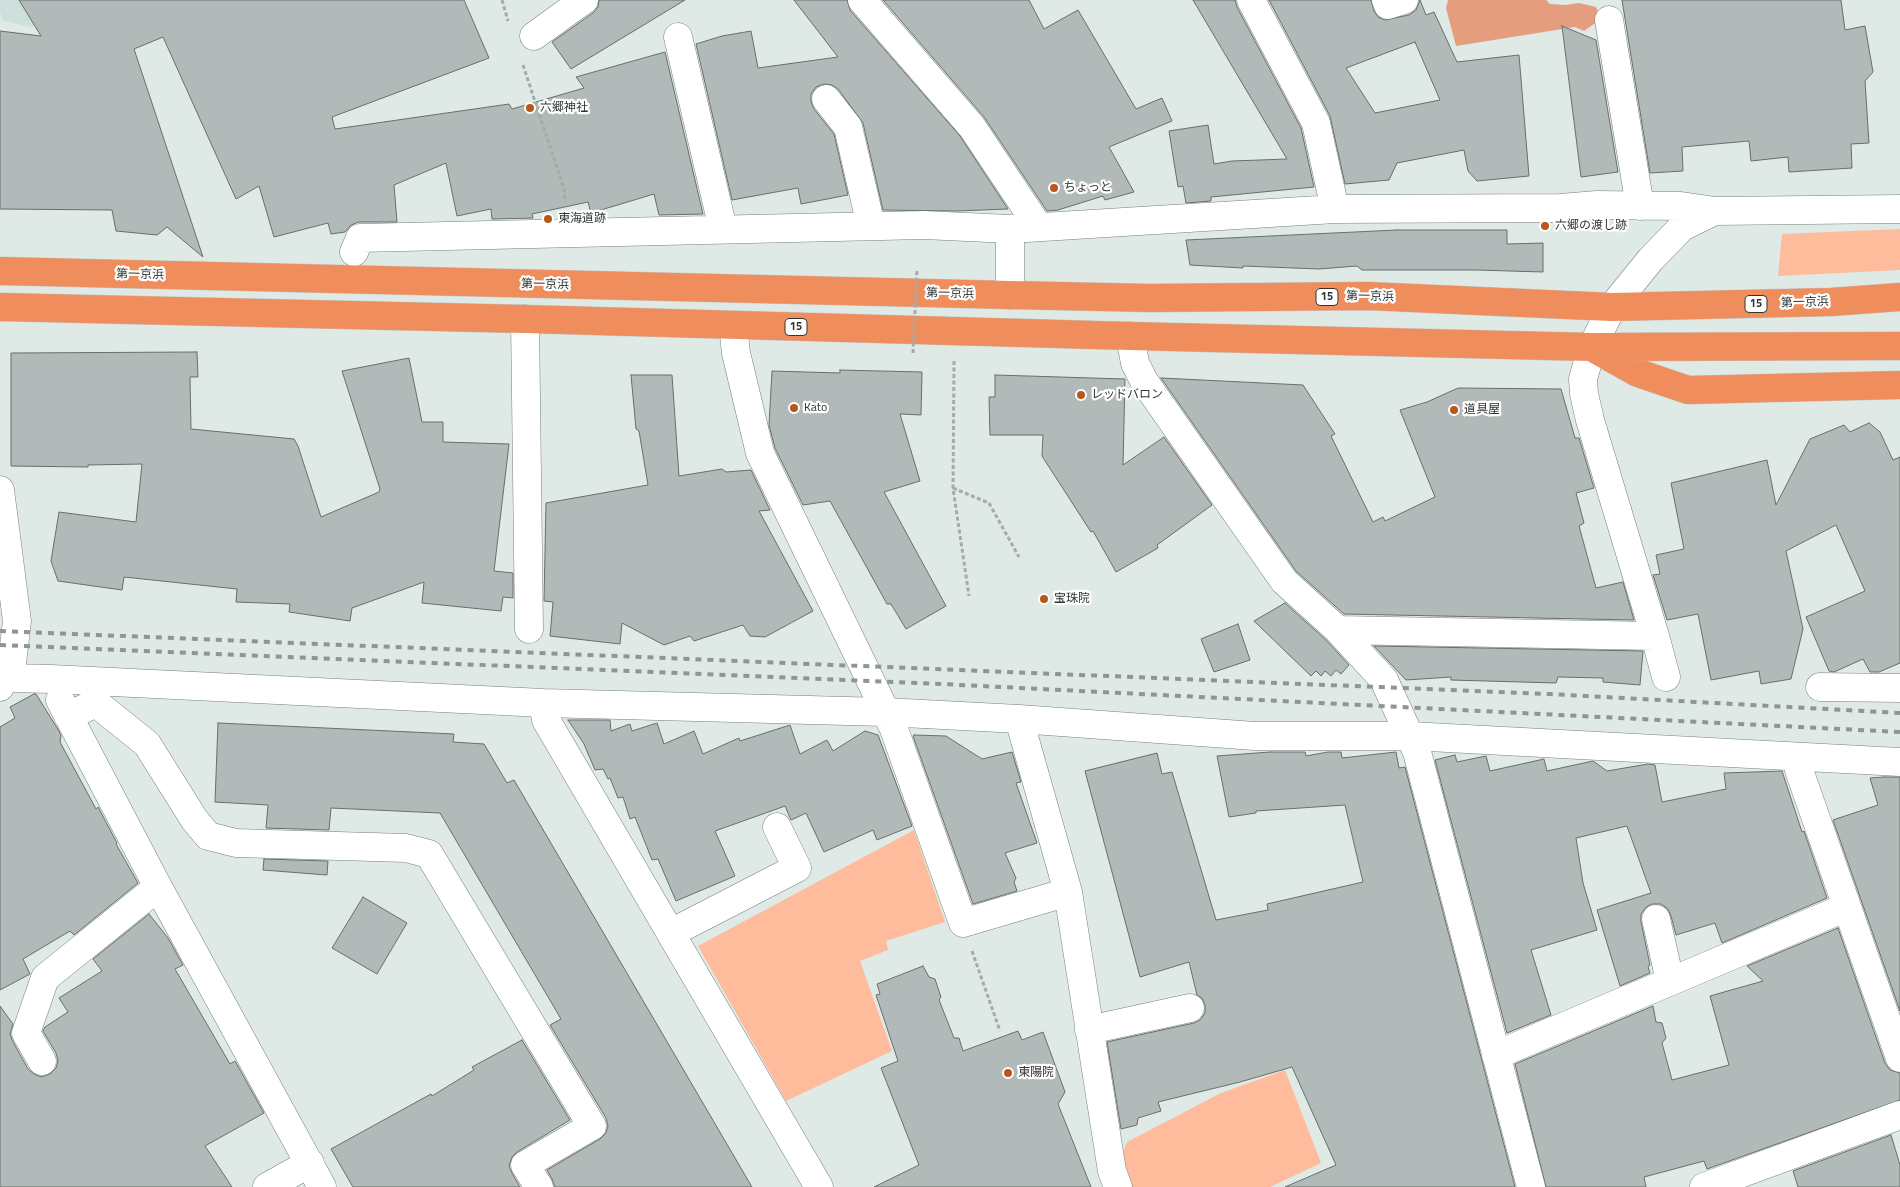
<!DOCTYPE html>
<meta charset="utf-8">
<style>
body{margin:0}
canvas{display:block;background:#dfe9e6}
</style>
<canvas width="1900" height="1187"></canvas>
<script>
const ctx = document.querySelector('canvas').getContext('2d');
ctx.lineJoin = 'round';
function fill(path, color) {
  ctx.fillStyle = color;
  ctx.fill(path, 'evenodd');
}
function poly(rows) {
  const path = new Path2D();
  for (const r of rows) {
    path.moveTo(r[0], r[1]);
    for (let i = 2; i < r.length; i += 2) path.lineTo(r[i], r[i + 1]);
  }
  return path;
}
function stroke(path, color, width, dash) {
  ctx.strokeStyle = color;
  ctx.lineWidth = width;
  ctx.lineCap = dash ? 'butt' : 'round';
  ctx.setLineDash(dash || []);
  ctx.stroke(path);
}
function label(font, color, halo, rows, align = 'center') {
  ctx.font = font + ' "Titillium Web","Noto Sans JP",sans-serif';
  ctx.lineWidth = 4.5;
  ctx.setLineDash([]);
  ctx.textBaseline = 'middle';
  ctx.strokeStyle = halo;
  ctx.fillStyle = color;
  for (const [text, x, y, turn = 0] of rows) {
    ctx.save();
    ctx.translate(x, y);
    ctx.rotate((+turn || 0) * Math.PI / 180);
    ctx.textAlign = isNaN(turn) ? turn : align;
    if (halo) ctx.strokeText(text, 0, 0);
    ctx.fillText(text, 0, 0);
    ctx.restore();
  }
}
fill(poly([
 [0,0,94,0,32,27,3,21,0,12]
]), '#cde0db');
fill(poly([
 [1900,229,1900,270,1778,276,1782,234],
 [914,830,945,922,886,941,888,950,860,961,892,1051,786,1101,698,946],
 [1285,1070,1321,1163,1270,1187,1129,1187,1119,1163,1127,1142,1221,1093]
]), '#febc9c');
fill(poly([
 [1448,0,1546,0,1550,4,1566,5,1579,3,1596,7,1601,19,1584,31,1575,27,1456,46,1446,8]
]), '#e49e7d');
const building = poly([
 [19,0,464,0,489,58,332,117,335,129,509,104,512,109,584,88,576,77,665,52,703,214,659,215,654,194,591,213,588,202,532,214,533,218,492,219,491,209,457,216,446,163,394,185,397,222,359,222,351,225,345,232,331,234,328,223,274,237,259,186,236,199,163,37,134,49,203,257,167,227,157,235,116,231,112,210,0,209,0,31,41,36,19,0],
 [599,0,685,0,571,69,552,42,593,13,598,7,599,0],
 [794,0,847,0,850,10,960,136,1008,209,956,211,883,210,863,123,838,89,832,85,824,84,816,87,811,94,811,102,814,109,834,134,848,195,801,204,798,188,732,200,696,44,722,36,751,31,758,68,838,57,794,0],
 [883,0,1029,0,1044,29,1078,10,1136,109,1162,98,1172,121,1109,147,1134,192,1105,200,1103,196,1058,210,1047,211,984,117,883,0],
 [1193,0,1235,0,1237,7,1301,128,1314,187,1211,197,1211,201,1186,203,1183,186,1178,187,1169,131,1208,125,1214,164,1232,161,1287,159,1193,0],
 [1269,0,1371,0,1374,11,1378,17,1385,20,1409,15,1416,10,1420,0,1426,15,1434,12,1457,62,1519,55,1529,176,1477,181,1468,171,1464,150,1397,163,1389,180,1345,184,1330,116,1269,0],
 [1415,42,1440,100,1375,113,1346,68,1415,42],
 [1622,0,1841,0,1845,30,1865,26,1873,72,1865,81,1869,143,1851,144,1852,168,1789,172,1788,157,1751,161,1749,141,1682,147,1683,171,1650,173,1622,0],
 [1562,26,1596,40,1618,172,1581,177,1562,26],
 [1397,230,1507,230,1507,244,1543,243,1543,272,1476,270,1362,270,1357,266,1319,269,1243,266,1243,268,1190,265,1186,240,1397,230],
 [197,352,198,377,190,377,191,429,294,439,298,446,321,517,379,492,380,489,342,371,409,358,422,422,443,422,443,442,509,444,494,571,513,573,513,598,503,597,501,611,422,603,424,582,352,608,350,621,289,612,290,604,236,602,237,589,124,577,122,590,58,581,51,561,59,512,136,522,142,464,88,465,88,467,11,466,11,353,197,352],
 [840,370,922,372,921,415,900,414,920,481,884,492,946,606,906,629,891,604,887,604,830,501,803,505,775,448,769,425,772,371,840,373,840,370],
 [631,375,672,375,679,476,722,469,726,472,751,470,770,510,759,511,813,611,765,637,750,636,743,625,694,641,690,636,664,645,622,623,620,644,550,636,553,602,544,601,546,503,648,485,639,431,636,429,631,375],
 [995,375,1125,379,1123,465,1164,437,1212,505,1157,545,1158,548,1116,572,1093,531,1091,532,1042,456,1043,435,990,435,989,397,995,397,995,375],
 [1161,378,1303,385,1335,434,1331,436,1373,522,1383,517,1385,521,1435,497,1400,410,1427,402,1458,388,1561,389,1575,438,1579,438,1594,488,1576,493,1584,523,1579,526,1596,588,1623,582,1634,620,1344,614,1296,571,1161,378],
 [1869,423,1880,432,1893,460,1900,457,1900,663,1879,672,1870,672,1863,659,1834,672,1829,671,1806,617,1865,591,1836,525,1786,551,1803,629,1791,679,1761,684,1759,671,1711,680,1698,614,1667,620,1653,575,1660,574,1656,555,1684,549,1671,483,1767,460,1776,505,1810,439,1844,425,1850,432,1869,423],
 [1285,603,1327,641,1349,665,1341,674,1336,670,1331,676,1325,671,1321,676,1316,671,1311,676,1254,621,1285,603],
 [1238,624,1250,660,1214,672,1201,639,1238,624],
 [1374,646,1643,651,1640,685,1603,682,1603,678,1558,677,1556,683,1451,680,1451,677,1406,680,1374,646],
 [34,694,36,694,59,731,61,736,60,742,96,809,98,807,117,843,116,844,138,883,74,935,70,931,23,959,30,974,0,990,0,727,15,718,10,707,34,694],
 [568,720,610,720,611,731,630,724,632,731,657,723,664,744,694,731,703,754,739,738,740,741,790,725,800,754,827,740,833,751,865,731,878,735,912,826,877,840,873,830,824,852,806,813,791,820,785,806,715,831,735,876,676,901,658,859,652,860,635,817,630,819,623,797,618,798,610,778,608,779,603,769,595,770,584,744,568,720],
 [218,723,454,734,453,742,484,744,507,783,514,780,752,1187,555,1187,552,1179,547,1170,600,1139,606,1133,608,1126,606,1118,550,1025,561,1019,440,813,331,808,329,830,266,828,268,805,215,802,218,723],
 [914,735,946,736,982,759,1012,752,1021,782,1016,783,1037,843,1005,853,1016,878,1014,882,1017,891,973,904,913,736,914,735],
 [1270,752,1305,752,1306,756,1328,752,1341,752,1342,758,1396,752,1399,768,1405,767,1515,1187,1285,1187,1336,1165,1292,1067,1240,1082,1158,1102,1161,1111,1138,1118,1137,1125,1121,1129,1107,1042,1194,1023,1200,1020,1205,1013,1205,1005,1202,998,1197,995,1189,962,1140,977,1085,771,1157,753,1162,774,1172,772,1216,920,1268,910,1267,904,1363,882,1345,805,1256,811,1256,813,1229,817,1217,756,1270,752],
 [1455,755,1457,762,1486,756,1490,771,1544,759,1547,771,1593,761,1607,771,1648,764,1655,765,1662,802,1726,789,1724,773,1782,771,1802,832,1804,831,1827,898,1722,943,1715,923,1676,935,1671,916,1668,909,1661,904,1652,904,1646,907,1641,914,1641,922,1650,965,1648,967,1650,973,1620,986,1597,910,1651,893,1627,826,1576,838,1583,883,1597,930,1531,950,1551,1015,1507,1033,1435,760,1455,755],
 [1884,777,1900,777,1900,1011,1833,820,1878,805,1870,778,1884,777],
 [264,859,328,861,327,875,263,870,264,859],
 [363,897,407,923,377,974,332,948,363,897],
 [149,914,168,938,183,965,175,969,230,1064,235,1061,264,1113,205,1146,232,1187,0,1187,0,1006,13,1024,10,1034,12,1040,28,1069,34,1074,41,1077,50,1074,56,1068,58,1061,56,1053,43,1031,45,1027,68,1012,59,998,102,971,93,959,149,914],
 [1838,928,1885,1063,1890,1070,1900,1073,1900,1100,1707,1169,1704,1161,1644,1177,1646,1187,1546,1187,1515,1064,1653,1006,1656,1022,1662,1023,1666,1038,1662,1043,1672,1080,1729,1065,1710,996,1763,981,1747,966,1838,928],
 [923,966,929,977,935,979,941,997,939,1000,954,1038,959,1038,963,1051,1018,1031,1022,1040,1043,1032,1065,1092,1058,1104,1091,1187,874,1187,919,1165,881,1068,898,1061,876,995,880,994,877,984,923,966],
 [522,1040,570,1120,517,1152,512,1157,509,1166,512,1173,520,1187,353,1187,331,1149,431,1094,432,1096,474,1070,472,1067,522,1040],
 [1891,1135,1900,1165,1900,1187,1798,1187,1793,1171,1891,1135]
]);
fill(building, '#b1bab8');
stroke(building, '#676f6d', 1);
const minor = poly([
 [862,0,972,127,1038,226],
 [1251,0,1316,123,1335,209],
 [1386,0,1388,5,1404,0],
 [1609,20,1640,206],
 [534,36,584,0],
 [678,37,723,229],
 [826,99,848,127,871,226],
 [354,252,360,238,924,225,1010,229,1335,209,1560,208,1597,205,1681,206,1715,211,1900,209],
 [1010,295,1010,229],
 [525,319,529,629],
 [733,326,736,353,760,453,894,729,963,923,1068,892],
 [1130,336,1135,363,1144,381,1284,581,1338,630,1384,680,1417,752,1531,1187],
 [0,490,17,621,12,663,2,680,0,687],
 [1338,630,1655,636],
 [1666,677,1655,636,1590,420,1584,394,1583,379,1592,347,1612,307,1651,259,1682,227,1715,211],
 [0,680,12,678,51,679,543,703,885,712,1019,719],
 [1820,687,1900,688],
 [60,700,158,887,322,1187],
 [543,703,546,720,819,1187],
 [68,716,96,703,147,744,194,819,208,836,236,843,406,848,429,854,592,1126,525,1165,539,1187],
 [1798,758,1799,770,1900,1058],
 [1656,919,1670,981],
 [671,933,797,868,777,827],
 [1089,1030,1190,1008],
 [1496,1055,1847,907],
 [42,1061,26,1033,45,978,158,887],
 [267,1187,310,1163],
 [1118,1187,1112,1171,1068,892,1019,719,1255,736,1410,736,1900,762],
 [1704,1187,1900,1115]
]);
const highway = poly([
 [0,271,1010,295,1150,298,1368,296,1612,307,1831,302,1900,297],
 [0,307,525,319,1130,336,1592,347,1900,346],
 [1593,348,1638,373,1688,390,1900,385]
]);
stroke(minor, '#78807e', 29);
stroke(highway, '#c5c6c6', 29);
stroke(poly([
 [502,0,508,21],
 [523,65,564,189,565,202],
 [954,361,953,488,969,596],
 [953,488,989,503,1019,557],
 [972,951,1000,1031]
]), '#a4acaa', 3, [4, 2.5]);
stroke(minor, '#fff', 28);
stroke(highway, '#ef8e5c', 28);
stroke(poly([
 [0,631,1549,694,1900,713],
 [0,645,941,684,1900,732]
]), '#8e9593', 4, [6, 6]);
stroke(poly([
 [913,353,917,270]
]), '#a4acaa', 3, [4, 2.5]);
for (const [x, y, r, color] of [
 [530,108,5,"#b9561c"],
 [1054,188,5,"#b9561c"],
 [548,219,5,"#b9561c"],
 [1545,226,5,"#b9561c"],
 [1081,395,5,"#b9561c"],
 [794,408,5,"#b9561c"],
 [1454,410,5,"#b9561c"],
 [1044,599,5,"#b9561c"],
 [1008,1073,5,"#b9561c"]
]) {
  const dot = new Path2D();
  dot.arc(x, y, r, 0, 2 * Math.PI);
  ctx.fillStyle = color;
  ctx.fill(dot);
  stroke(dot, '#fff', 2);
}
for (const [x, y, w] of [
 [1327,297,22],
 [1756,304,22],
 [796,327,22]
]) {
  const box = new Path2D();
  box.roundRect(x - w / 2, y - 8.5, w, 17, 4);
  ctx.fillStyle = '#fff';
  ctx.fill(box);
  stroke(box, '#303433', 1);
}
label('bold 11px', '#303433', null, [
 ["15",1327,297],
 ["15",1756,304],
 ["15",796,327]
]);
label('12px', '#303433', '#fff', [
 ["六郷神社",540,108],
 ["ちょっと",1064,188],
 ["東海道跡",558,219],
 ["六郷の渡し跡",1555,226],
 ["レッドバロン",1091,395],
 ["Kato",804,408],
 ["道具屋",1464,410],
 ["宝珠院",1054,599],
 ["東陽院",1018,1073]
], 'left');
label('12px', '#303433', '#fff', [
 ["第一京浜",140,275,1],
 ["第一京浜",545,285,1],
 ["第一京浜",950,294,1],
 ["第一京浜",1370,297,1],
 ["第一京浜",1805,303,-2]
]);
</script>
